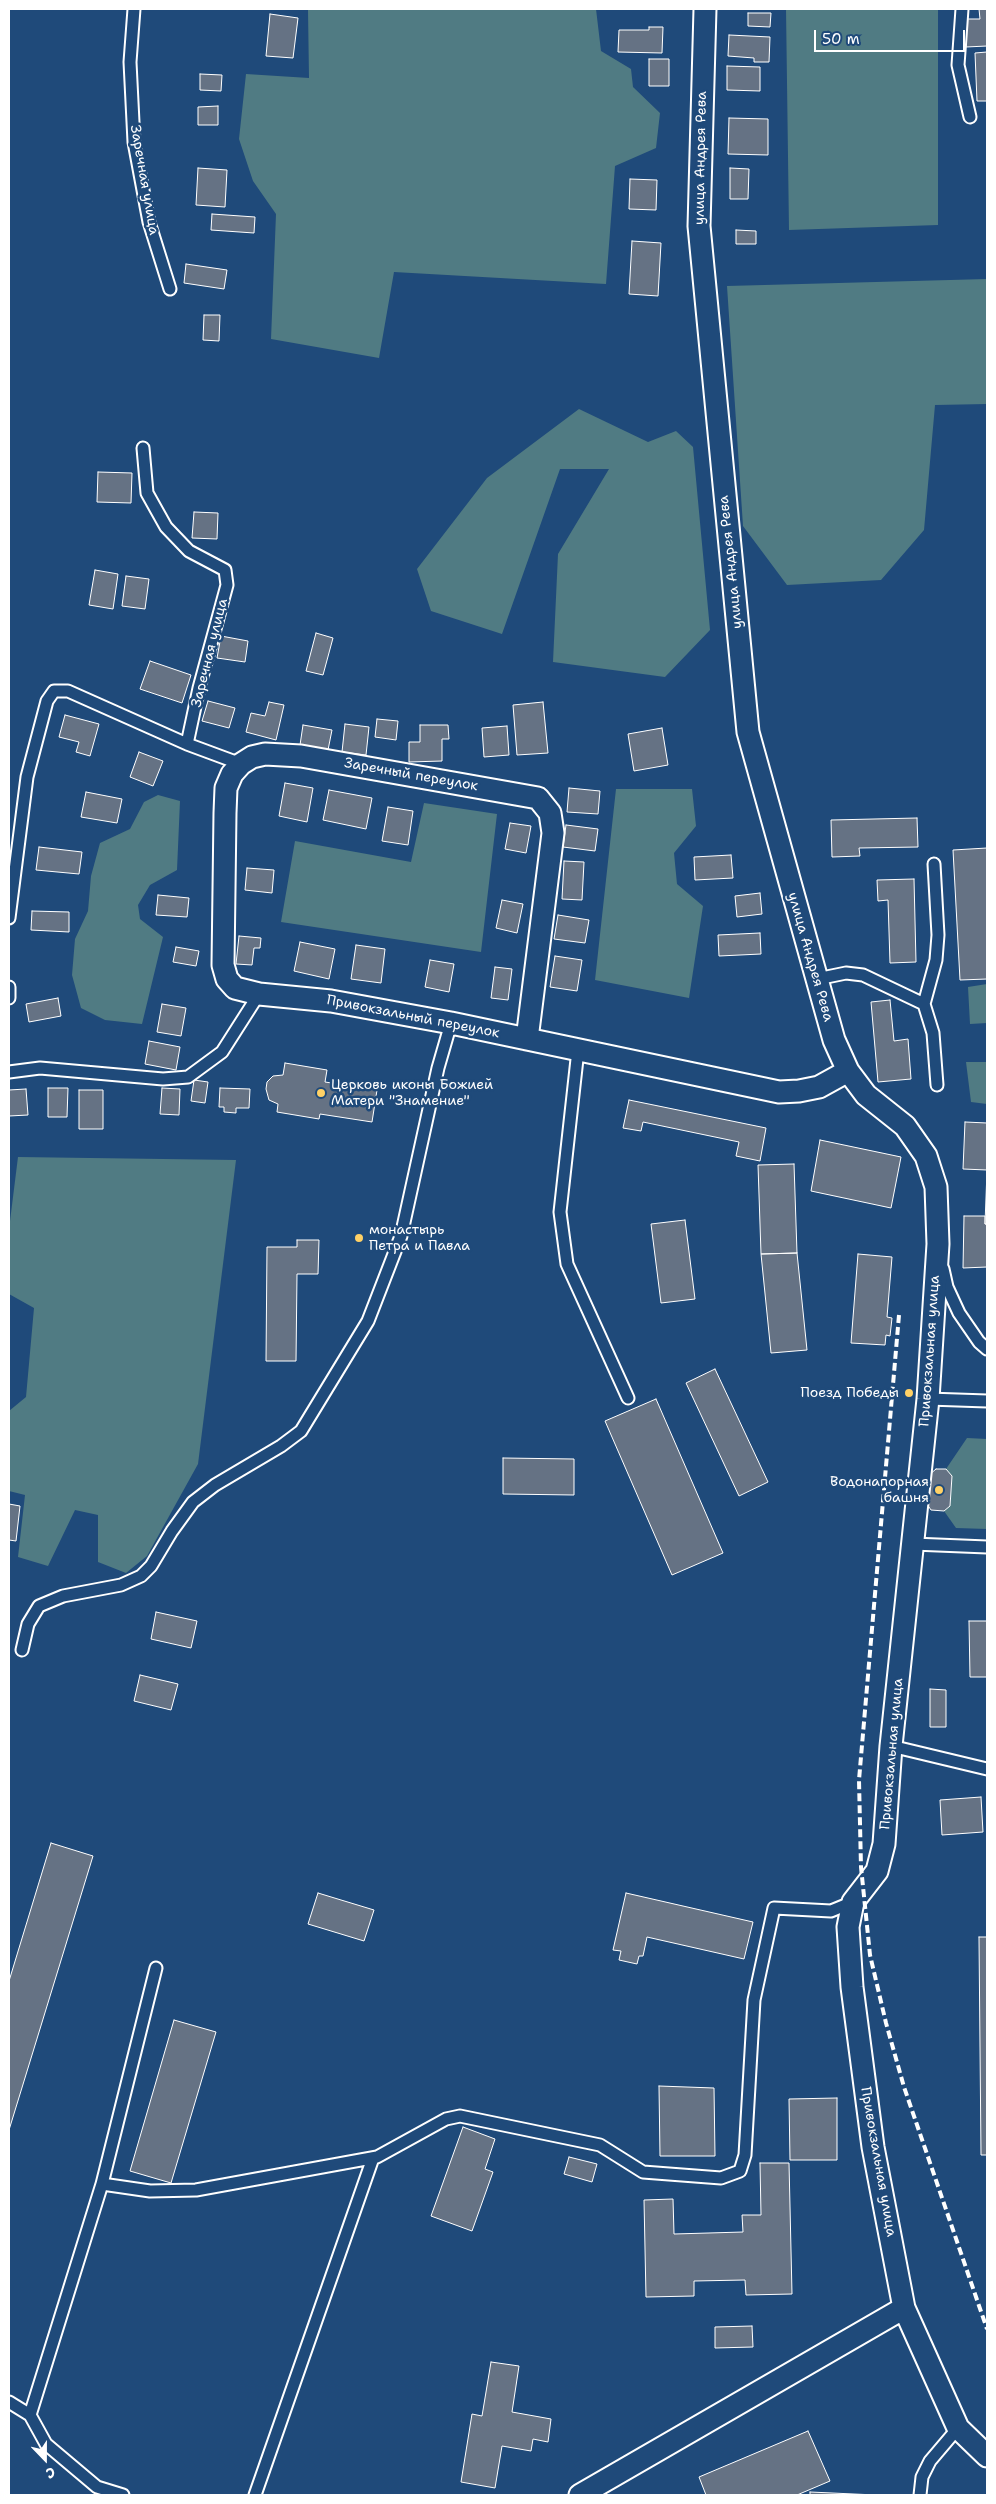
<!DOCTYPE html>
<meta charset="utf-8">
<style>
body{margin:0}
#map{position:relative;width:996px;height:2504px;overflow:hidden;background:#1f4a7a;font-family:"Shantell Sans",sans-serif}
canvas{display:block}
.frame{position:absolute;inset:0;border:10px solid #fff;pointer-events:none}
.north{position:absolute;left:20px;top:2434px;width:50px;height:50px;-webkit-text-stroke:4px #1f4a7a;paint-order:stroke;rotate:158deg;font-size:14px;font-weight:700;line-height:20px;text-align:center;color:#fff}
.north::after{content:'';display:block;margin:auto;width:18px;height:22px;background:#fff;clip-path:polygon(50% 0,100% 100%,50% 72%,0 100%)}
.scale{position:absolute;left:814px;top:30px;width:151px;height:22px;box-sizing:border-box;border:2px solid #fff;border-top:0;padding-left:6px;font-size:15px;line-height:18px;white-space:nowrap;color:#fff;-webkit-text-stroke:4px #1f4a7a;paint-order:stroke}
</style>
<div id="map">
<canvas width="996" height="2504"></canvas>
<div class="frame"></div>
<div class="north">С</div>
<div class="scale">50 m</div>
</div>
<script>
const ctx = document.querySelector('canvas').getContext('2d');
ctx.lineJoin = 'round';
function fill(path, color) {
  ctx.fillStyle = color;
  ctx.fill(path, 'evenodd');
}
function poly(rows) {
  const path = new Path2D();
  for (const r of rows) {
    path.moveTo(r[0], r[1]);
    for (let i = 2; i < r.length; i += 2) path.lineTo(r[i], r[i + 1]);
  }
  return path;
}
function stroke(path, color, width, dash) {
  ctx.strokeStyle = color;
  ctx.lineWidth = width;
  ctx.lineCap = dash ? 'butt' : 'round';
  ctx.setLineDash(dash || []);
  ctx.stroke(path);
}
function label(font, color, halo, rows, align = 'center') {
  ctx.font = font + ' "Shantell Sans",sans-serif';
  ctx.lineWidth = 5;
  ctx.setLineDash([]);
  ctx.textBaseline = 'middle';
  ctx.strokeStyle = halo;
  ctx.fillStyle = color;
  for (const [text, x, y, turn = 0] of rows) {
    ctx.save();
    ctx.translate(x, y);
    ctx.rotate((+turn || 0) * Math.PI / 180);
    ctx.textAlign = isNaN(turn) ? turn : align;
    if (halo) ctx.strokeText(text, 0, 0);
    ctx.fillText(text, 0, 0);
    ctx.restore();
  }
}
fill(poly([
 [306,9,596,9,601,51,631,69,633,87,660,113,656,148,615,166,606,284,394,272,379,358,271,339,276,214,253,181,239,139,246,74,309,78,308,10],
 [786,9,938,9,938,225,789,230],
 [987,279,987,404,935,405,924,530,881,580,787,585,743,526,727,286],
 [579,409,648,442,676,431,693,447,710,630,665,677,553,662,558,554,609,469,560,469,502,634,431,611,417,569,487,478],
 [616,789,692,789,696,826,674,853,677,884,703,906,689,998,595,980],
 [158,795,180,801,177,870,150,885,138,905,140,919,163,937,142,1024,105,1020,81,1008,72,975,75,939,88,911,91,876,100,843,130,829,144,802],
 [424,803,497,814,481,952,281,922,295,841,411,862],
 [987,984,987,1023,970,1024,968,987],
 [966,1062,987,1062,987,1104,971,1102],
 [18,1157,236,1160,198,1464,147,1556,126,1573,98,1562,98,1515,75,1510,48,1566,18,1557,25,1495,9,1491,9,1411,26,1397,34,1308,9,1294,9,1229],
 [967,1438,987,1439,987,1529,956,1528,944,1511,950,1506,952,1477,946,1469]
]), '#507b83');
const building = poly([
 [979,9,987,9,987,46,966,47,965,19,980,19,979,9],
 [748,13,771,13,770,27,748,26,748,13],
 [270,14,298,18,293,58,266,56,270,14],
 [649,27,663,27,662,53,618,52,619,30,649,30,649,27],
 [729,35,770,37,769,62,754,62,754,58,728,56,729,35],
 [987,52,987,101,977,101,975,53,987,52],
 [649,59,669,59,669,86,649,86,649,59],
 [727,66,760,67,760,91,727,90,727,66],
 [200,74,222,75,221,91,200,90,200,74],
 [218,106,218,125,198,125,198,107,218,106],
 [729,118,768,119,768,155,728,154,729,118],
 [198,168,227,170,225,207,196,205,198,168],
 [730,168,749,169,748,199,730,199,730,168],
 [630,179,657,180,656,210,629,209,630,179],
 [212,214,255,217,254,233,211,230,212,214],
 [736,230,756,231,756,244,736,244,736,230],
 [632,241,661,243,658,296,629,294,632,241],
 [186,264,227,270,224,289,184,283,186,264],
 [204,315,220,315,219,341,203,340,204,315],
 [98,472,132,473,131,503,97,502,98,472],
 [194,512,218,513,217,539,192,538,194,512],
 [95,570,118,574,113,609,89,605,95,570],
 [126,576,149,579,145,609,122,606,126,576],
 [316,633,333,638,323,675,306,671,316,633],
 [221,636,248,641,245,662,217,658,221,636],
 [150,661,191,675,182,703,140,689,150,661],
 [208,701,235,708,229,728,202,721,208,701],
 [269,702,284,705,276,740,246,732,251,713,265,716,269,702],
 [543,702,548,753,517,755,513,705,543,702],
 [65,715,99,724,90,756,76,752,79,742,59,737,65,715],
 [377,719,398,721,396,740,375,737,377,719],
 [345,724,369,727,366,755,342,752,345,724],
 [303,725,332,730,328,750,300,745,303,725],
 [420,725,448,725,449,739,442,739,442,761,409,762,409,742,420,742,420,725],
 [507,726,509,755,484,757,482,728,507,726],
 [662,728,668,765,634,771,628,734,662,728],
 [139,752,163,761,153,786,130,777,139,752],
 [285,783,313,788,307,822,279,816,285,783],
 [569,788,600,791,598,814,567,812,569,788],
 [329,790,372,798,366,829,323,820,329,790],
 [86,792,122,799,117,823,81,817,86,792],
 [388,807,413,811,408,845,382,841,388,807],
 [917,818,918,847,859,848,860,856,832,857,831,820,917,818],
 [510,823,531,826,526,853,505,849,510,823],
 [566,825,598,829,595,851,563,847,566,825],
 [39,847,82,852,79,874,36,870,39,847],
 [987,848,987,979,960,980,953,850,987,848],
 [731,855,733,878,695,880,694,857,731,855],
 [564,861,584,862,582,900,562,899,564,861],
 [247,868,274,870,272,893,245,890,247,868],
 [914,879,916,962,890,963,888,900,878,901,877,880,914,879],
 [760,893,762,914,737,917,735,896,760,893],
 [158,895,189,898,187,917,156,915,158,895],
 [502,900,523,904,517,933,496,928,502,900],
 [32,911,69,912,69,932,31,930,32,911],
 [558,915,589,920,585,943,554,939,558,915],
 [760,933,761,954,719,956,718,935,760,933],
 [239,936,261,938,260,948,254,948,252,965,236,964,239,936],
 [300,942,335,949,329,979,294,971,300,942],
 [356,945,385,949,381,983,351,979,356,945],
 [176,947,199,951,196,966,173,962,176,947],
 [555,956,582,960,577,991,550,987,555,956],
 [430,960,454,964,449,992,425,987,430,960],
 [495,967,512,969,508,1000,491,998,495,967],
 [58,998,61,1016,29,1022,26,1004,58,998],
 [890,1000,894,1041,908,1039,911,1079,878,1082,871,1002,890,1000],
 [162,1004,186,1008,181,1036,157,1032,162,1004],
 [149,1041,180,1047,176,1070,145,1064,149,1041],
 [285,1063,327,1070,325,1082,377,1090,372,1122,320,1114,319,1119,277,1112,278,1104,269,1100,266,1089,267,1082,273,1076,283,1075,285,1063],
 [194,1080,208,1082,205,1103,191,1101,194,1080],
 [48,1088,68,1088,67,1117,48,1117,48,1088],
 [162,1088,180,1089,179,1115,160,1114,162,1088],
 [220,1088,250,1089,249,1108,236,1108,236,1113,224,1112,224,1107,219,1107,220,1088],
 [26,1089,28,1115,9,1116,9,1090,26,1089],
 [79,1090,103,1090,103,1129,79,1129,79,1090],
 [629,1100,766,1128,760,1161,736,1156,739,1142,643,1122,641,1131,623,1128,629,1100],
 [965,1122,987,1123,987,1170,963,1169,965,1122],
 [820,1140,901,1157,891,1208,811,1191,820,1140],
 [794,1164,797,1253,761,1254,758,1165,794,1164],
 [987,1171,987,1224,985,1224,987,1171],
 [964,1216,985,1216,985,1224,987,1224,987,1267,963,1268,964,1216],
 [685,1220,695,1299,661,1303,651,1224,685,1220],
 [297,1240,319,1240,318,1274,297,1274,296,1361,266,1361,267,1247,297,1247,297,1240],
 [797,1253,807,1350,771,1353,761,1254,797,1253],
 [858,1254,892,1257,887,1317,892,1318,890,1336,886,1335,885,1345,851,1343,858,1254],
 [715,1369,768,1482,739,1496,686,1383,715,1369],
 [656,1399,723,1553,672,1575,605,1421,656,1399],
 [503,1458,574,1459,574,1495,503,1494,503,1458],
 [936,1469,946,1469,952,1476,950,1506,944,1511,931,1510,927,1504,929,1475,936,1469],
 [9,1504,20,1506,16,1541,9,1540,9,1504],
 [156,1612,197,1621,191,1648,151,1639,156,1612],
 [969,1621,987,1621,987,1677,970,1677,969,1621],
 [140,1675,178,1684,171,1710,134,1701,140,1675],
 [930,1689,946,1690,946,1727,930,1727,930,1689],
 [981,1797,983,1832,942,1835,940,1800,981,1797],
 [51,1843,93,1856,9,2130,9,1981,51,1843],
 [318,1893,374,1910,364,1941,308,1924,318,1893],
 [626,1893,753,1922,744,1959,647,1937,643,1956,639,1956,637,1964,619,1960,621,1951,613,1950,626,1893],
 [979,1937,987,1937,987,2155,981,2155,979,1937],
 [174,2020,216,2032,171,2183,130,2171,174,2020],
 [659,2086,714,2088,715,2156,660,2156,659,2086],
 [837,2098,837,2160,790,2160,789,2099,837,2098],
 [463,2127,495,2139,485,2169,493,2172,472,2231,431,2216,463,2127],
 [569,2157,597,2164,592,2182,564,2174,569,2157],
 [760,2163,789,2163,792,2294,746,2295,745,2280,694,2281,694,2296,646,2297,644,2200,673,2199,674,2234,743,2232,742,2215,761,2215,760,2163],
 [752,2326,753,2347,715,2348,715,2327,752,2326],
 [491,2362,519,2366,512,2412,551,2419,548,2442,533,2439,531,2451,502,2446,495,2488,461,2482,472,2414,482,2416,491,2362],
 [808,2431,830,2481,797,2495,706,2495,699,2477,808,2431],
 [810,2492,876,2495,810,2495,810,2492]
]);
fill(building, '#657284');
stroke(building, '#fff', 1);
const service = poly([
 [134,9,130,62,134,142,149,222,170,289],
 [962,9,958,65,970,117],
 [143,448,147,493,166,527,189,551,225,570,227,585,199,688,187,744],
 [9,918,27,777,47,701,54,691,68,691,187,744,241,764],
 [817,979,846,973,863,975,924,1004,933,1033,937,1085],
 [9,987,9,998],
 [924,1004,936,960,938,935,934,864],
 [578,1050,560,1212,567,1264,628,1398],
 [9,1072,40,1068,163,1079,188,1077,222,1052,259,994],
 [943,1269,947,1287,959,1313,979,1342,987,1349],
 [928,1399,987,1401],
 [913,1544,987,1547],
 [22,1650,28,1624,39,1606,63,1596,121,1585,141,1576,151,1566,172,1531,193,1502,215,1485,281,1446,301,1431,368,1321,401,1236,438,1068,451,1023],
 [891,1746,987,1769],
 [156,1968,102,2184,150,2191,196,2190,377,2157,446,2119,460,2116,600,2145,643,2172,721,2178,740,2171,745,2155,754,2000,774,1908,831,1911,853,1902],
 [102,2184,30,2415,46,2444,97,2487,123,2495],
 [9,2402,30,2415],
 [255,2495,373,2158],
 [920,2495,922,2477,930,2461,958,2428]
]);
const minor = poly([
 [705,9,699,226,748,732,834,1040,848,1071,866,1095,905,1126,926,1156,936,1187,938,1244,928,1399,891,1746,884,1844,877,1871,853,1902,848,1927,852,1987,873,2147,904,2308,958,2428,987,2456],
 [527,1039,553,833,550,813,538,798,301,756,265,754,252,757,241,764,232,774,226,788,225,813,223,965,227,979,235,988,259,994,331,1001,451,1023,779,1092,799,1091,819,1087,848,1071],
 [580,2495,904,2308]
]);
stroke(service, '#fff', 15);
stroke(minor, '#fff', 25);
stroke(service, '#1f4a7a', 11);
stroke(minor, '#1f4a7a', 21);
stroke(poly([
 [899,1315,859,1780,861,1867,870,1955,886,2023,904,2087,987,2329]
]), '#fff', 4, [8, 4]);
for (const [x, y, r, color] of [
 [321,1093,5,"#ffd166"],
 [359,1238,5,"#ffd166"],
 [909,1393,5,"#ffd166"],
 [939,1490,5,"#ffd166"]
]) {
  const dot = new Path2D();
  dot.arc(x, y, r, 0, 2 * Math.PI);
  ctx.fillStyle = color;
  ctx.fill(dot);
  stroke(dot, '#1f4a7a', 2);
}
label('14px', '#fff', '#1f4a7a', [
 ["улица Андрея Рева",701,158,-89],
 ["Заречная улица",144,180,80],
 ["улица Андрея Рева",731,562,-96],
 ["Заречная улица",210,653,-76],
 ["Заречный переулок",411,775,10],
 ["улица Андрея Рева",810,957,74],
 ["Привокзальный переулок",413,1017,11],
 ["Привокзальная улица",930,1351,-86],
 ["Привокзальная улица",892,1754,-85],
 ["Привокзальная улица",878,2162,80]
]);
label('14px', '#fff', '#1f4a7a', [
 ["Церковь иконы Божией",331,1085],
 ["Матери \"Знамение\"",331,1101],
 ["монастырь",369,1230],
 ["Петра и Павла",369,1246],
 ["Поезд Победы",899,1393,"right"],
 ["Водонапорная",929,1482,"right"],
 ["башня",929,1498,"right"]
], 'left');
</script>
